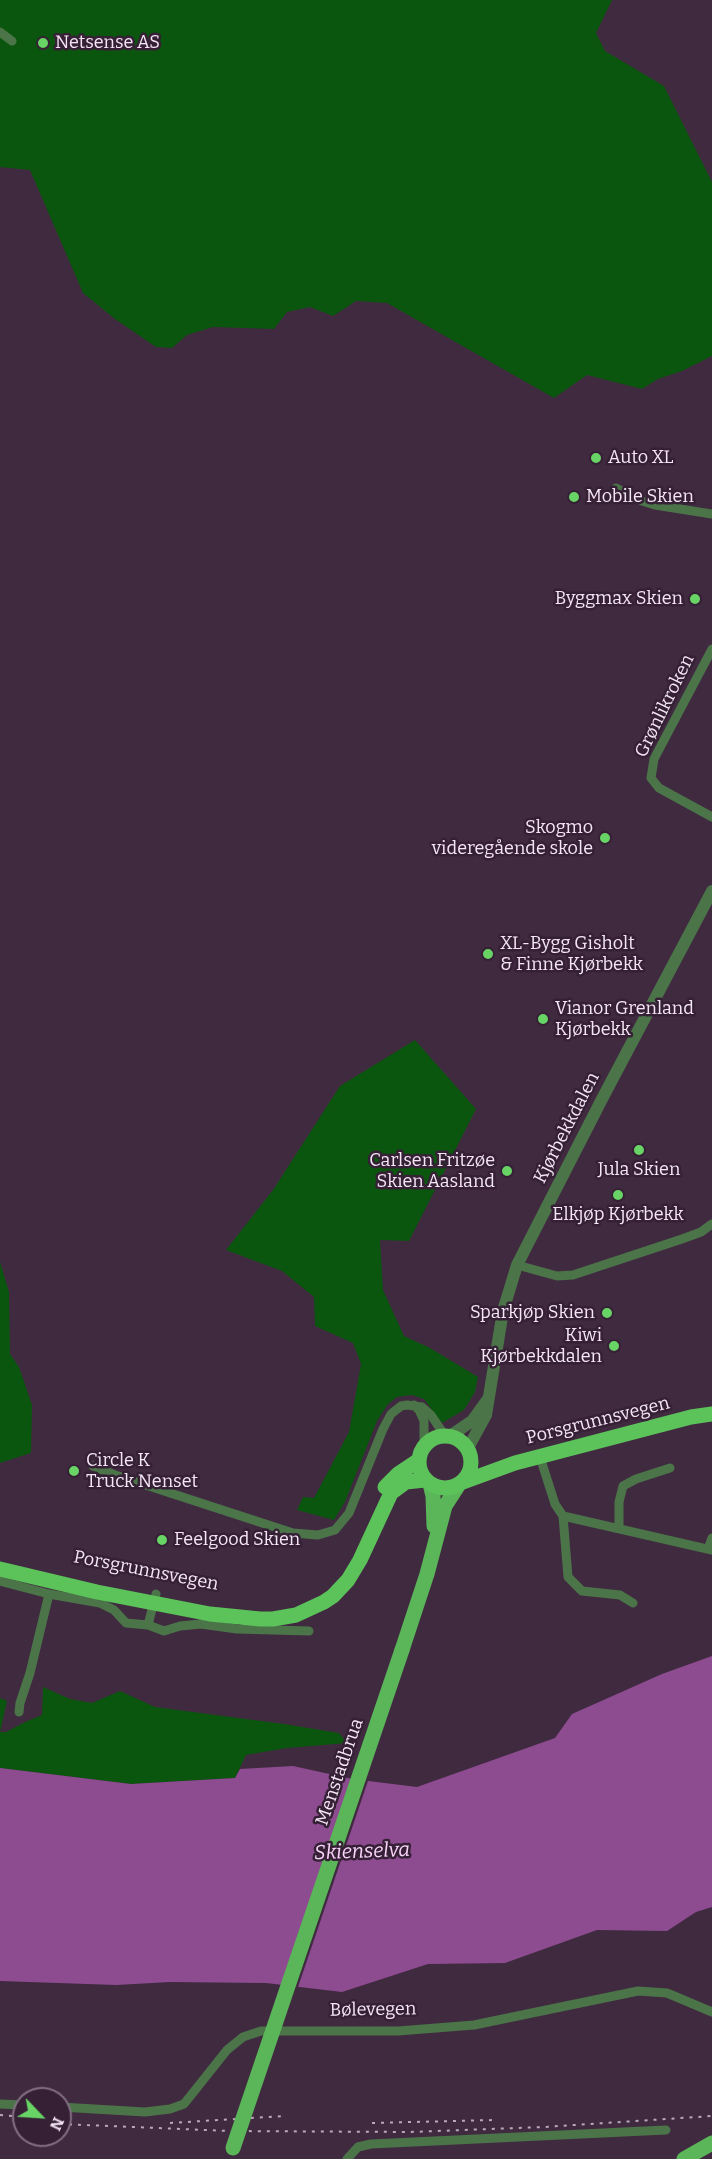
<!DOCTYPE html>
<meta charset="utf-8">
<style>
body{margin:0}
#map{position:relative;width:712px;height:2159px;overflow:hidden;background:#402a40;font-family:Bitter,serif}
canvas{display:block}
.north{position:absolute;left:12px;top:2087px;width:60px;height:60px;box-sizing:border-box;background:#352036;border:2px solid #826f82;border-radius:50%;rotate:115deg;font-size:16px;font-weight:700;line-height:24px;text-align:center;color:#f5e6f5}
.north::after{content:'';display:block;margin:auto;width:21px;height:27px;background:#68d465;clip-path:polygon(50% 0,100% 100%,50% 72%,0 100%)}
</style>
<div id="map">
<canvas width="712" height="2159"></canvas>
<div class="north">N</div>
</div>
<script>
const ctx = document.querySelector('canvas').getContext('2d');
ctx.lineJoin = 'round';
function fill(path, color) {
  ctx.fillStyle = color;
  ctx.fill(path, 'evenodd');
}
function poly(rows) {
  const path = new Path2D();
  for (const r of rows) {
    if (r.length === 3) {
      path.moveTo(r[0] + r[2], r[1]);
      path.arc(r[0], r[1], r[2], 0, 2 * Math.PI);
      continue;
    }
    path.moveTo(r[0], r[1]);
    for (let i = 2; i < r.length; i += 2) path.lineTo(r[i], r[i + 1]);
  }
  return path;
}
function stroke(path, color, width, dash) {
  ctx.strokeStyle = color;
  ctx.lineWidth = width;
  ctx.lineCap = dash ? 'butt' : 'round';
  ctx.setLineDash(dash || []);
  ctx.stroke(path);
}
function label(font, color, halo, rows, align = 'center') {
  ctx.font = font + ' Bitter,serif';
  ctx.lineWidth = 5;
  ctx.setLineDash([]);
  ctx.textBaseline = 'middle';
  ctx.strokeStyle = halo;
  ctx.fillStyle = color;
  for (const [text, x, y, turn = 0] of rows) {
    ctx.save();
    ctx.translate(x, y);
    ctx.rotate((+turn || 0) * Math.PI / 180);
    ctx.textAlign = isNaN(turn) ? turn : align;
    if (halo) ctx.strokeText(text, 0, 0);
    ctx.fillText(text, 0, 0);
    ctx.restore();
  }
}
fill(poly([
 [0,0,612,0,596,33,605,51,664,86,712,182,712,356,682,371,658,379,642,389,587,375,554,398,387,303,356,301,333,316,310,307,287,312,274,329,213,327,187,335,172,348,156,347,115,319,83,293,30,170,0,167],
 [415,1040,476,1109,409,1241,380,1240,383,1290,404,1336,430,1348,478,1377,475,1392,464,1410,442,1423,424,1399,412,1395,397,1397,388,1404,377,1421,345,1502,334,1520,297,1510,303,1497,314,1498,349,1432,361,1364,353,1343,315,1326,314,1297,282,1271,226,1250,273,1190,340,1086],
 [0,1262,9,1292,10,1354,19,1367,32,1405,31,1453,0,1463],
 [43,1687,70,1699,92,1703,120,1691,155,1707,284,1724,339,1733,347,1743,287,1748,246,1755,235,1778,131,1784,0,1768,0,1698,7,1701,0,1732,6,1732,25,1722,42,1715]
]), '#0b560e');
fill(poly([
 [712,1656,712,1907,696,1912,667,1931,597,1930,505,1963,428,1964,342,1992,266,1983,170,1982,116,1985,0,1981,0,1768,131,1784,235,1778,240,1769,293,1766,352,1779,417,1787,555,1738,572,1714,662,1674]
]), '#8d4c90');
fill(poly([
 [354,1776,369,1778,297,1990,282,1988]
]), '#402a40');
stroke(poly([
 [0,32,12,41],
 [616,488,642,501,655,505,712,514],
 [712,649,654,759,651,778,659,788,712,817],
 [517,1265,557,1276,573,1275,682,1239,701,1232,712,1224],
 [414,1405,419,1410,424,1421,424,1447],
 [540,1457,555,1504,563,1516,712,1550],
 [93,1466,115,1475,293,1533,318,1535,335,1530,349,1513,383,1429,391,1414,401,1406,407,1405,422,1407,431,1415,445,1436],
 [563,1516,568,1577,582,1591,620,1595,633,1603],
 [619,1527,619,1502,623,1486,636,1479,670,1468],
 [708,1549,712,1538],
 [0,1581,49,1594,100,1603,114,1610,126,1623,148,1625,164,1631,180,1626,201,1624,237,1629,309,1631],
 [148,1625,156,1594],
 [19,1712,20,1703,30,1673,49,1594],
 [0,2104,24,2105],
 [60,2107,145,2112,170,2109,184,2104,227,2050,243,2037,261,2031,398,2031,474,2025,638,1991,667,1993,712,2012],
 [347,2159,358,2147,371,2144,666,2130]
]), '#4b7549', 9);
stroke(poly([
 [450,1436,472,1421,488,1399],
 [468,1448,486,1415,503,1311,517,1265,602,1099,712,891]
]), '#4b7549', 12);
stroke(poly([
 [430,1484,433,1496,434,1526],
 [402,1650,427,1574,445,1506,458,1486],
 [684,2159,712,2143]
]), '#5ab658', 15);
stroke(poly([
 [445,1462,26],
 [463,1482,515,1463,691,1417,712,1414],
 [385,1487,398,1474,419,1460],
 [0,1569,97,1592,210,1614,260,1619,273,1619,296,1615,324,1602,333,1596,348,1580,360,1560,391,1493,406,1482,425,1480]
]), '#5cc25a', 15);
stroke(poly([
 [0,2115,24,2117],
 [170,2123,284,2116],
 [372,2123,495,2120],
 [60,2124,228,2131,410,2132,544,2127,712,2116]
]), '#baa9ba', 2, [3, 6]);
stroke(poly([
 [233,2148,402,1650]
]), '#5ab658', 15);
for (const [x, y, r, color] of [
 [43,43,6,"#68d465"],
 [596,458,6,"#68d465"],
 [574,497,6,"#68d465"],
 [695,599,6,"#68d465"],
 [605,838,6,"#68d465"],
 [488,954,6,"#68d465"],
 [543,1019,6,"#68d465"],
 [639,1150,6,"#68d465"],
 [507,1171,6,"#68d465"],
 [618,1195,6,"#68d465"],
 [607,1313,6,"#68d465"],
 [614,1346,6,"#68d465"],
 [74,1471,6,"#68d465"],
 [162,1540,6,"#68d465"]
]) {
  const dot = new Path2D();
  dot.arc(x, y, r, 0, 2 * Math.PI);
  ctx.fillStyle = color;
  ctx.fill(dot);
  stroke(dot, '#352036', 2);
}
label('18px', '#f5e6f5', '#352036', [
 ["Netsense AS",55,43],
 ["Auto XL",608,458],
 ["Mobile Skien",586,497],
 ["Byggmax Skien",683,599,"right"],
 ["Skogmo",593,828,"right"],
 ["videregående skole",593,849,"right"],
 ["XL-Bygg Gisholt",500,944],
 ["& Finne Kjørbekk",500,965],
 ["Vianor Grenland",555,1009],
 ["Kjørbekk",555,1030],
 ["Carlsen Fritzøe",495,1161,"right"],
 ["Skien Aasland",495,1182,"right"],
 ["Jula Skien",639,1170,"center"],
 ["Elkjøp Kjørbekk",618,1215,"center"],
 ["Sparkjøp Skien",595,1313,"right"],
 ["Kiwi",602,1336,"right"],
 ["Kjørbekkdalen",602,1357,"right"],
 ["Circle K",86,1461],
 ["Truck Nenset",86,1482],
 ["Feelgood Skien",174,1540]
], 'left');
label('18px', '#f5e6f5', '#352036', [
 ["Grønlikroken",665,706,-64],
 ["Kjørbekkdalen",567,1128,-63],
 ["Porsgrunnsvegen",598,1421,-14],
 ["Porsgrunnsvegen",146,1571,11],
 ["Menstadbrua",340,1772,-71],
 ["Bølevegen",373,2010,-1]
]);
label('italic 20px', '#f9d5fa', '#352036', [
 ["Skienselva",362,1852,-2]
]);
</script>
